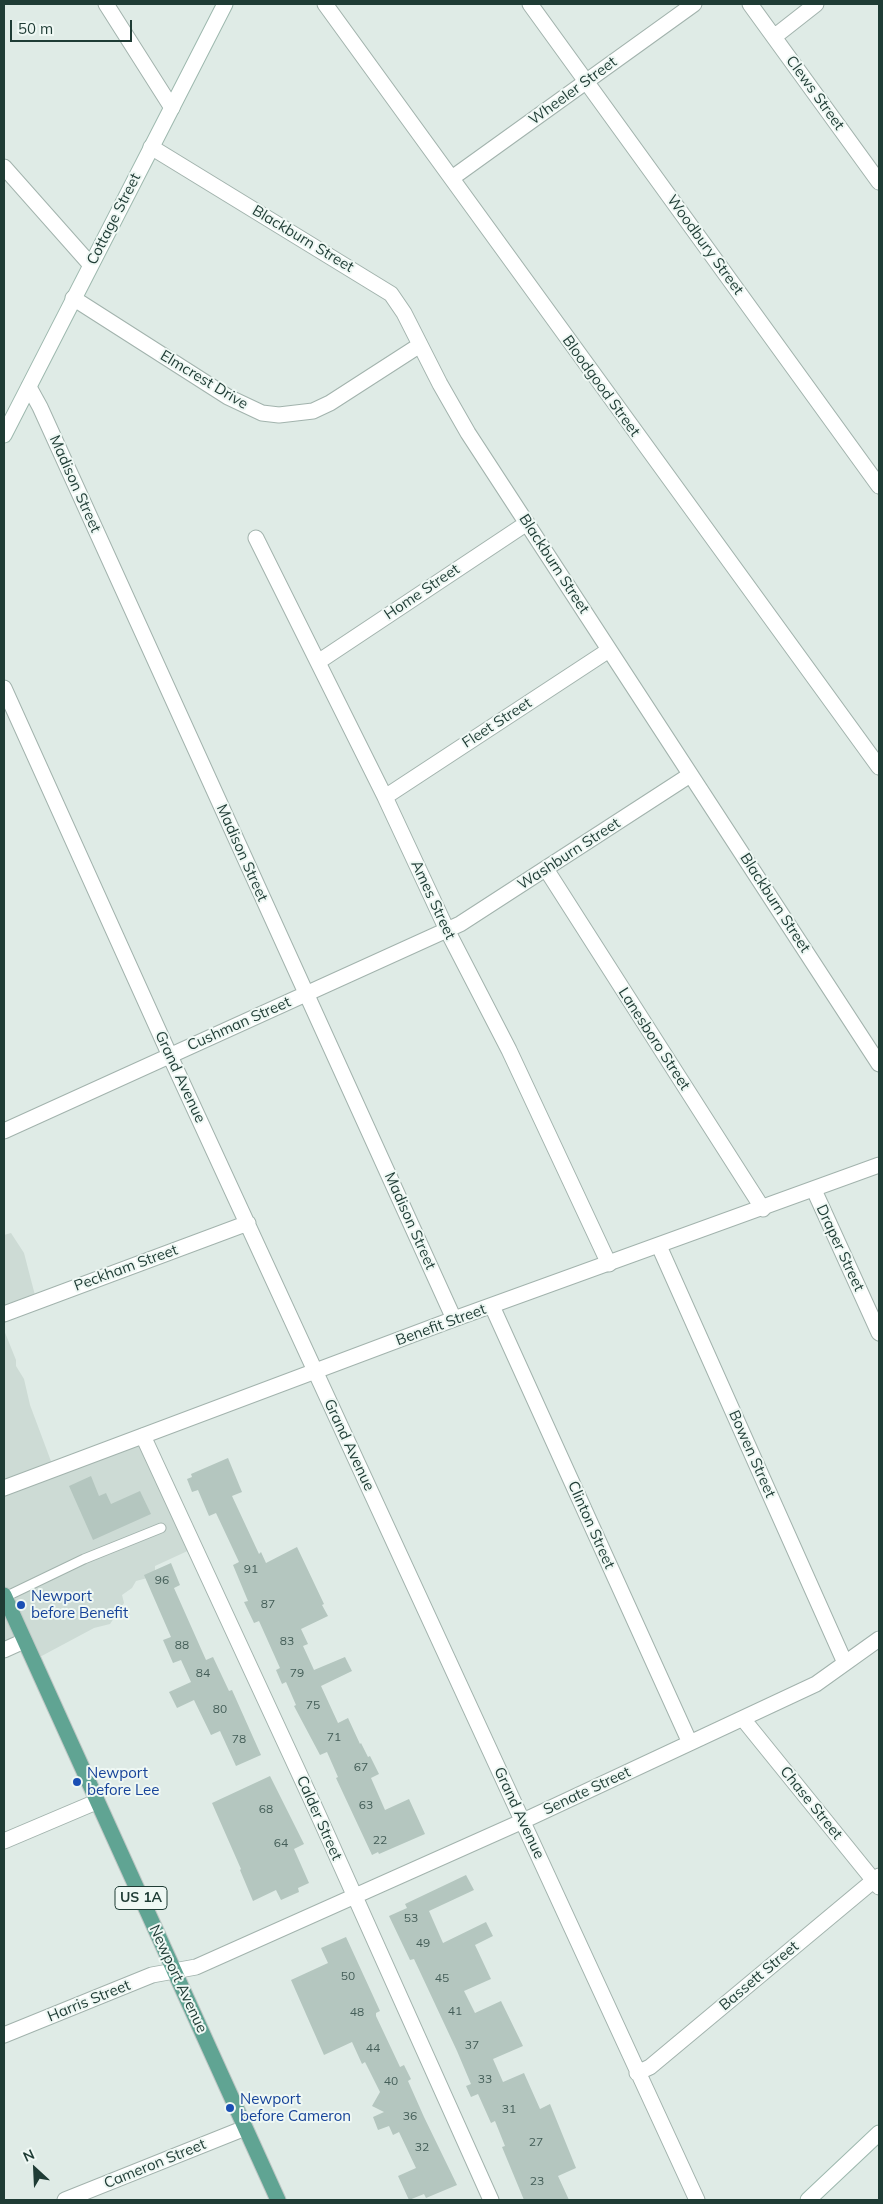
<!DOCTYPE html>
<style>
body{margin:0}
#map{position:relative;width:883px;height:2204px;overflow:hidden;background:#dfebe6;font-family:Mulish,sans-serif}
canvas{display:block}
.frame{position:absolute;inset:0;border:5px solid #1f3c35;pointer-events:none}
.north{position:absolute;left:10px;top:2144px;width:50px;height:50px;-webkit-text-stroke:4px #eff8f4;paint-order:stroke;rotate:335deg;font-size:14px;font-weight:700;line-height:20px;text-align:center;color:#1f3c35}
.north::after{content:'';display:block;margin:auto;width:18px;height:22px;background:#1f3c35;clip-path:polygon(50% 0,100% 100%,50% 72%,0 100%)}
.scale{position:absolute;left:10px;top:20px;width:122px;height:22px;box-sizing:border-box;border:2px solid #1f3c35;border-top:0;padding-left:6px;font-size:15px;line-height:18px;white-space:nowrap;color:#1f3c35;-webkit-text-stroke:4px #eff8f4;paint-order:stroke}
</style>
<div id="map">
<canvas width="883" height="2204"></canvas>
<div class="frame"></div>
<div class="north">N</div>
<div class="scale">50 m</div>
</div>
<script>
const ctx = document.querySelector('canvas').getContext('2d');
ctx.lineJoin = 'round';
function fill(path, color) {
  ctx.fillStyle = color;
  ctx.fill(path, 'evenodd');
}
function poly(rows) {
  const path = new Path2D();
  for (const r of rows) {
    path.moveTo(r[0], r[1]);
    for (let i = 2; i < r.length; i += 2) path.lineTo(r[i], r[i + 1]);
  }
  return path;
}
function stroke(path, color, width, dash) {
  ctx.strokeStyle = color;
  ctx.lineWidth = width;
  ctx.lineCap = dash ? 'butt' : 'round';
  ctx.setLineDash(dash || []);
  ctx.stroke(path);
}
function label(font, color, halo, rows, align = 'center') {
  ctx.font = font + ' Mulish,sans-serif';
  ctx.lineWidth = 4;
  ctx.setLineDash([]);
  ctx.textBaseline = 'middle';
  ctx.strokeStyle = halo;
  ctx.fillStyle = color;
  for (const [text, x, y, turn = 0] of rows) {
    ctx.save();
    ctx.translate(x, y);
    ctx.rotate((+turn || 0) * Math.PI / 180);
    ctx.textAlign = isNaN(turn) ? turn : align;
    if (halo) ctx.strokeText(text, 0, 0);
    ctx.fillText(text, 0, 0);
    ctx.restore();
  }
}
fill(poly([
 [11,1233,24,1253,37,1303,4,1318,4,1235],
 [4,1330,16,1360,16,1366,24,1379,30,1405,55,1472,145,1440,194,1548,155,1566,155,1576,136,1581,132,1588,122,1595,124,1603,110,1624,94,1628,36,1659,27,1647,4,1655]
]), '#cddbd5');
fill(poly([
 [228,1458,242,1492,232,1496,259,1554,261,1552,266,1563,297,1547,324,1604,322,1605,328,1616,301,1629,308,1644,303,1646,314,1670,345,1657,352,1671,321,1686,338,1723,348,1718,360,1744,361,1743,368,1757,370,1756,379,1774,371,1778,385,1810,409,1799,425,1834,379,1854,378,1852,372,1855,336,1778,338,1777,327,1752,320,1755,294,1706,296,1705,286,1682,282,1684,276,1670,280,1668,259,1621,254,1623,244,1602,248,1601,233,1565,239,1562,216,1513,209,1516,198,1490,192,1492,187,1479,192,1477,191,1474],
 [91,1476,99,1496,106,1493,111,1504,140,1491,151,1514,93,1540,69,1486],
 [171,1563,180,1585,174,1588,206,1660,213,1657,229,1691,232,1690,261,1755,236,1766,220,1731,211,1735,194,1700,177,1708,169,1692,191,1682,181,1660,173,1663,163,1640,171,1637,144,1575],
 [270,1776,304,1844,294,1849,309,1883,298,1888,299,1892,281,1900,276,1890,253,1901,240,1870,241,1869,212,1803],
 [466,1875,474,1890,429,1911,443,1943,486,1922,493,1936,475,1945,491,1979,464,1991,475,2013,501,2001,523,2046,493,2059,503,2082,524,2073,540,2109,550,2104,576,2168,558,2176,569,2200,524,2200,502,2147,505,2146,495,2121,491,2123,478,2094,471,2097,466,2086,471,2084,457,2051,414,1959,410,1960,389,1916,407,1908,405,1904],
 [346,1937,380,2011,376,2013,376,2016,400,2067,404,2065,411,2079,408,2081,424,2117,457,2185,426,2198,424,2194,409,2200,398,2176,416,2168,399,2132,393,2135,389,2126,378,2130,373,2117,384,2112,372,2106,380,2092,365,2062,362,2064,352,2042,324,2055,291,1980,328,1963,321,1948]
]), '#b4c6bf');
const service = poly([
 [5,1597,84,1559,161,1528]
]);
const minor = poly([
 [106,4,172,108],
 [325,4,879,767],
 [530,4,879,486],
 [750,4,879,182],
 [774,37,816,4],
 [151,147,391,294,404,313,440,384,468,433,879,1064],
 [4,167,90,264],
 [452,178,694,4],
 [73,298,228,397,262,413,279,415,313,411,330,403,420,345],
 [29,387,40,407,454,1319],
 [256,538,385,797,447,930,509,1050,609,1264],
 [318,662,527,523],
 [4,688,170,1056,697,2200],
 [385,797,609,650],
 [546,869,763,1209],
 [4,1131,460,924,690,775],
 [814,1190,879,1333],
 [659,1246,845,1663],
 [492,1306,690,1743],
 [4,1314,248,1223],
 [143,1436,317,1812,491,2200],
 [4,1650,24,1641],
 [743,1719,879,1887],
 [4,1841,96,1802],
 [4,2035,152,1975,196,1967,523,1821,816,1684,879,1639],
 [637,2073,650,2067,879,1876],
 [65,2200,245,2128]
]);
const tertiary = poly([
 [4,1488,454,1319,879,1165]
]);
const secondary = poly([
 [4,435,225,4],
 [808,2200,879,2133]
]);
const primary = poly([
 [4,1595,278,2200]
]);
stroke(service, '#a2b3ad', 11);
stroke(minor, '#a2b3ad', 17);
stroke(tertiary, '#a2b3ad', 17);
stroke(secondary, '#9db8ae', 17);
stroke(primary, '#c0c8c6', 17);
stroke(service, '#fff', 9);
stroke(minor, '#fff', 15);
stroke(tertiary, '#fff', 15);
stroke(secondary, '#fff', 15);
stroke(primary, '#60a493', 15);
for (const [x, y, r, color] of [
 [21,1605,5,"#1a4fb4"],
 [77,1782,5,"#1a4fb4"],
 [230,2108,5,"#1a4fb4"]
]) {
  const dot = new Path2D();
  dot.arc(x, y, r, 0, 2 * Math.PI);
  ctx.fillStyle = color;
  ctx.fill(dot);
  stroke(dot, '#eff8f4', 2);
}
label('12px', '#445e58', null, [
 ["91",251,1569],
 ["96",162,1580],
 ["87",268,1604],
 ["83",287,1641],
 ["88",182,1645],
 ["84",203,1673],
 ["79",297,1673],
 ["75",313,1705],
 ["80",220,1709],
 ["71",334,1737],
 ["78",239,1739],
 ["67",361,1767],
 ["63",366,1805],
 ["68",266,1809],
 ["22",380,1840],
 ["64",281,1843],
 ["53",411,1918],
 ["49",423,1943],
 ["50",348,1976],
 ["45",442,1978],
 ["41",455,2011],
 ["48",357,2012],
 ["37",472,2045],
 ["44",373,2048],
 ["33",485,2079],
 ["40",391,2081],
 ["31",509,2109],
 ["36",410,2116],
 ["27",536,2142],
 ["32",422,2147],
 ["23",537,2181]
]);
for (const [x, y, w] of [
 [141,1898,52]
]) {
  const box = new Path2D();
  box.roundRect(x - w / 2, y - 11.5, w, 23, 4);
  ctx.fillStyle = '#eff8f4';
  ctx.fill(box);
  stroke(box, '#1f3c35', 1);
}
label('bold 14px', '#1f3c35', null, [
 ["US 1A",141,1898]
]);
label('15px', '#1f3c35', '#eff8f4', [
 ["Wheeler Street",573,91,-36],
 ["Clews Street",815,93,54],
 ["Cottage Street",114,219,-63],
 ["Blackburn Street",303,239,31],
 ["Woodbury Street",705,245,54],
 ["Elmcrest Drive",204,380,31],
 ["Bloodgood Street",601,386,54],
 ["Madison Street",75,484,66],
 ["Blackburn Street",554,564,57],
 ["Home Street",422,592,-34],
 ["Fleet Street",497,723,-33],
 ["Madison Street",242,853,66],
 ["Washburn Street",569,854,-33],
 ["Ames Street",433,900,65],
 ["Blackburn Street",775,903,57],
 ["Cushman Street",239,1024,-24],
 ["Lanesboro Street",654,1039,57],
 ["Grand Avenue",180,1077,65],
 ["Madison Street",410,1221,66],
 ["Draper Street",840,1248,65],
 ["Peckham Street",126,1268,-20],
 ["Benefit Street",441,1325,-20],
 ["Grand Avenue",349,1445,65],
 ["Bowen Street",752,1454,66],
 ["Clinton Street",591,1525,66],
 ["Senate Street",587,1791,-25],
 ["Chase Street",811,1803,51],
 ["Grand Avenue",519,1813,65],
 ["Calder Street",319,1818,66],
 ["Bassett Street",759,1976,-40],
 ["Newport Avenue",178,1979,65],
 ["Harris Street",89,2001,-22],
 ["Cameron Street",155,2164,-22]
]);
label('15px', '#164399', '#eff8f4', [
 ["Newport",31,1596],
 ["before Benefit",31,1613],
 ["Newport",87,1773],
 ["before Lee",87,1790],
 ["Newport",240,2099],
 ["before Cameron",240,2116]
], 'left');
</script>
